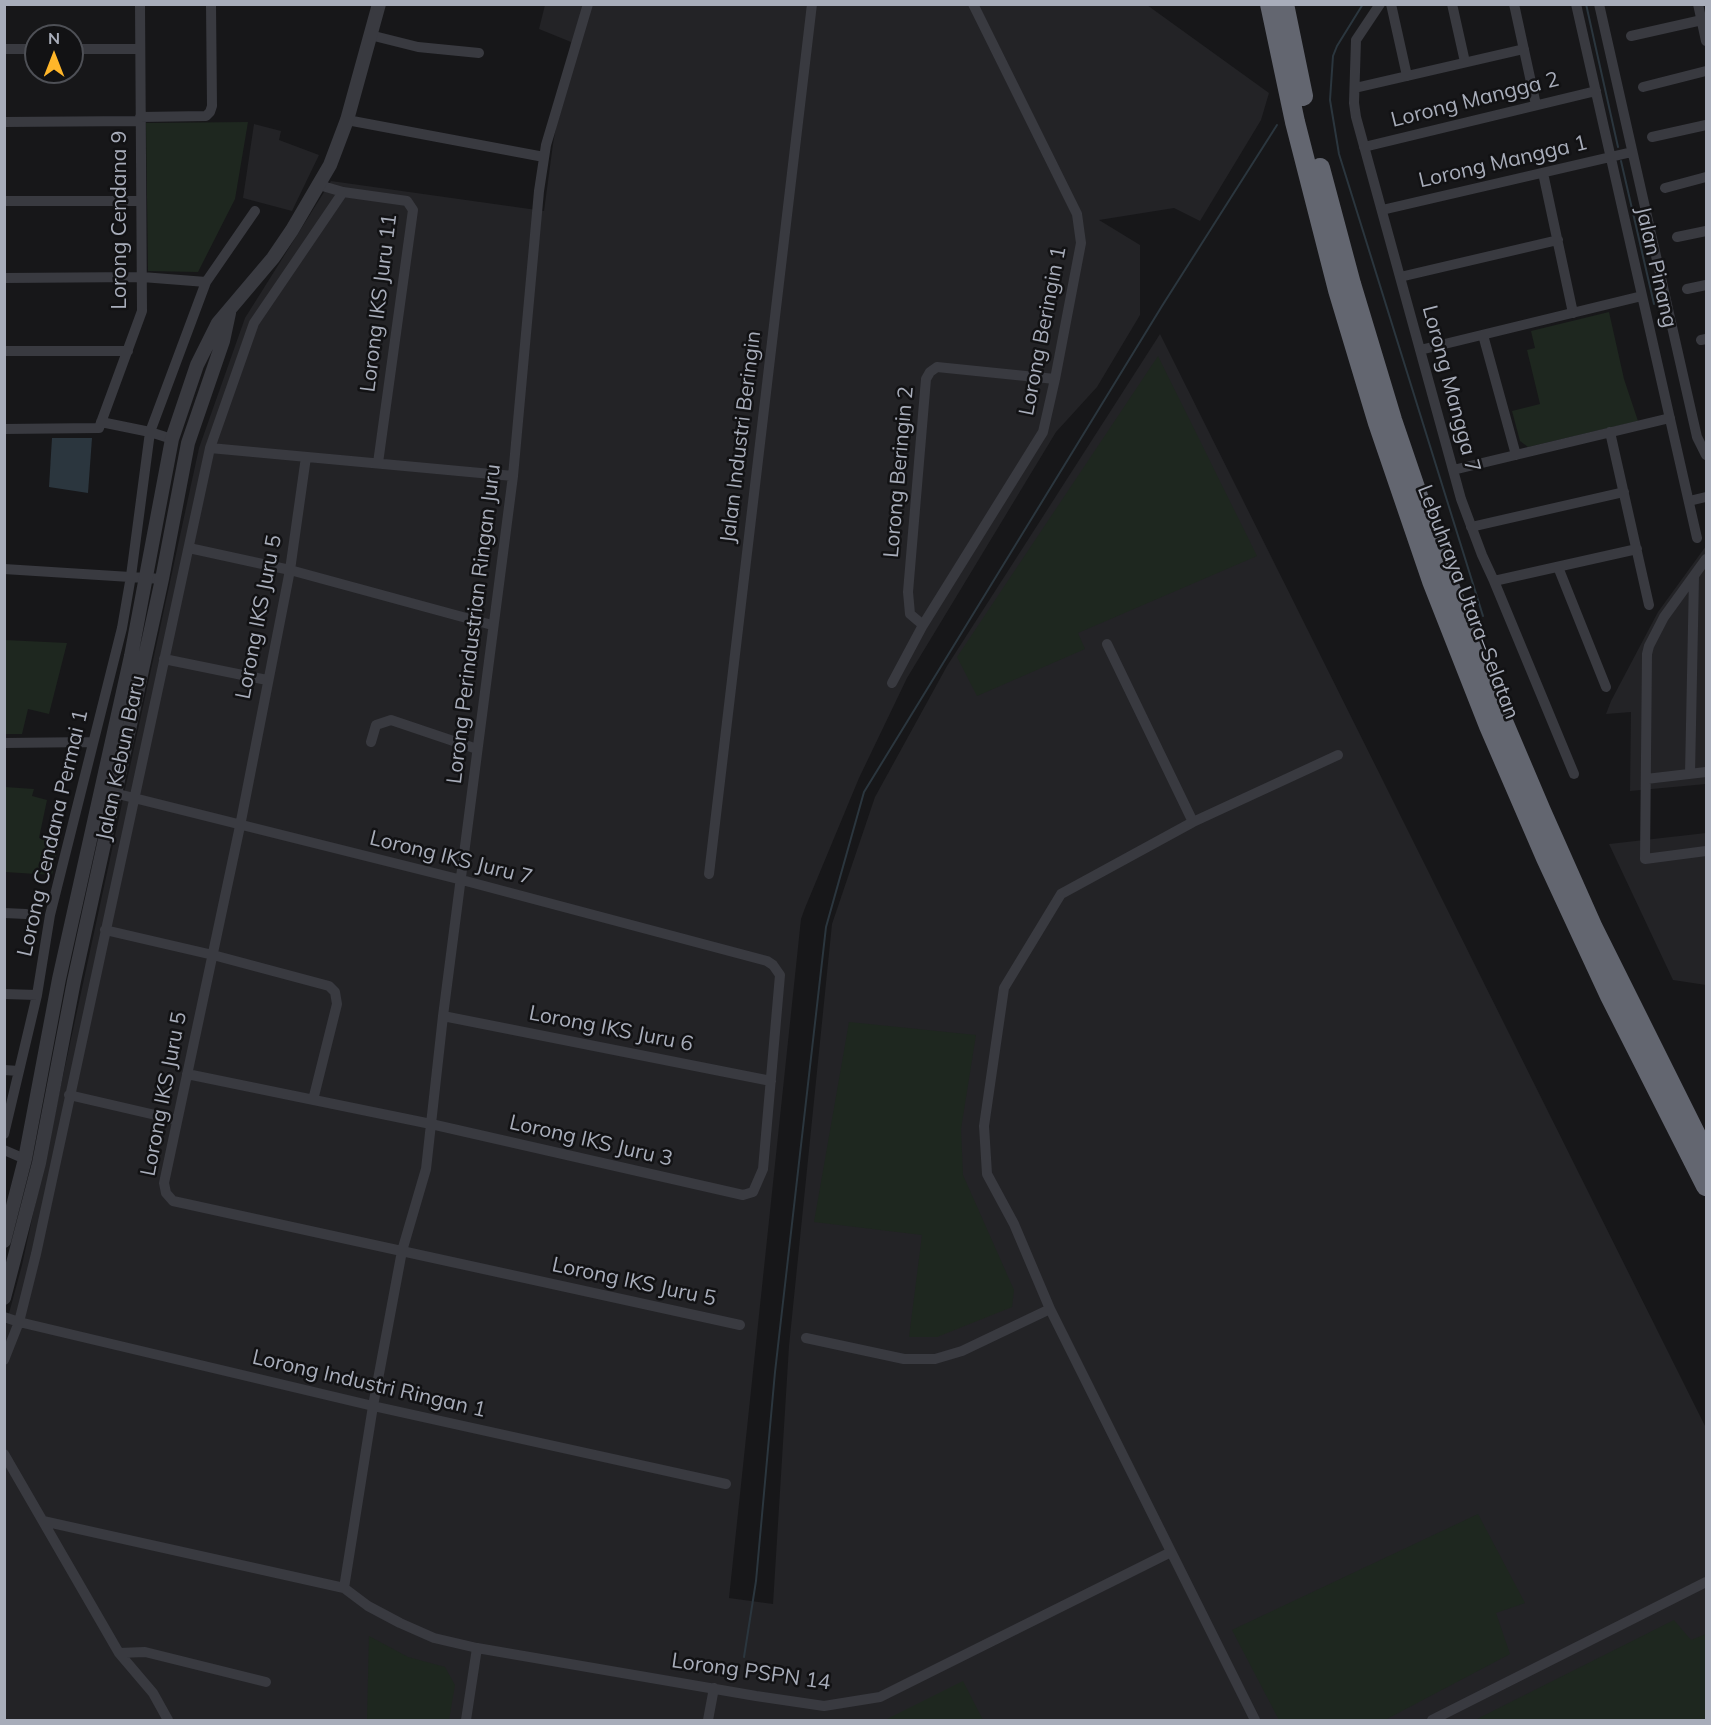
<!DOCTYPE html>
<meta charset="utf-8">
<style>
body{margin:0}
#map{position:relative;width:1711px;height:1725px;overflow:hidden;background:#171719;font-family:Mulish,sans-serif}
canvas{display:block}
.frame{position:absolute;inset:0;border:6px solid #a8adba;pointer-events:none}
.north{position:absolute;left:24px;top:24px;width:60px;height:60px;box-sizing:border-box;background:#121214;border:2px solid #4e5056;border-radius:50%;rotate:0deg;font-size:16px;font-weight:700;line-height:24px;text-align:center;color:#a8adba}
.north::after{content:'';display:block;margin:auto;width:21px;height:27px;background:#ffb629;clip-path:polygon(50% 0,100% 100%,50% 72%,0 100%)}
</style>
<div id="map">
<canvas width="1711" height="1725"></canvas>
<div class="frame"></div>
<div class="north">N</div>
</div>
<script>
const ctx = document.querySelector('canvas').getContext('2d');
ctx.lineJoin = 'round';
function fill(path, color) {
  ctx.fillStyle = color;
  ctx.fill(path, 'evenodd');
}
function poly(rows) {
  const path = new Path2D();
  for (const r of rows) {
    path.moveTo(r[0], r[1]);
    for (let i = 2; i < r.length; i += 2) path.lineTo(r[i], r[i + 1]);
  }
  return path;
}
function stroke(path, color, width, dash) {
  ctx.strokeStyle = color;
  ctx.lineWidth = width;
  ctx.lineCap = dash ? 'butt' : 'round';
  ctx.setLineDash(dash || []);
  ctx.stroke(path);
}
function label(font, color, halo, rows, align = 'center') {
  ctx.font = font + ' Mulish,sans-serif';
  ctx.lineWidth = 5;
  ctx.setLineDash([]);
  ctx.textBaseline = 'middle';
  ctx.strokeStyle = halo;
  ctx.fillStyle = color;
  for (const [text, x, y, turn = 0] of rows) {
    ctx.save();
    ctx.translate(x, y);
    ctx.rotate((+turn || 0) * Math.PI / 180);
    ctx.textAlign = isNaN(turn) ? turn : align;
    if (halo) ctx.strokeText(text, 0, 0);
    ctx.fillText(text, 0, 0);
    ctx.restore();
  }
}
fill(poly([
 [545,5,1147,5,1269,93,1261,120,1200,221,1174,208,1099,220,1140,245,1140,315,1097,387,1056,432,907,678,859,778,805,908,801,919,729,1598,773,1604,789,1346,832,924,875,797,947,666,1160,334,1706,1428,1706,1720,5,1720,5,1328,22,1265,199,448,245,318,331,181,544,211,553,144,571,42,539,29],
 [254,124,281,131,279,140,319,155,292,211,243,198],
 [1706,546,1706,784,1630,791,1631,712,1606,714,1611,701,1658,612],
 [1706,833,1706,985,1673,980,1609,844]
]), '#232326');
fill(poly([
 [248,122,235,199,198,272,148,271,146,123],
 [1609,312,1624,379,1638,421,1528,447,1520,441,1512,411,1540,404,1527,350,1535,348,1531,331],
 [1158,356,1257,556,1078,633,1085,649,977,696,957,657],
 [5,640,67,643,49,714,28,709,22,734,5,734],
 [5,787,34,789,32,796,47,800,39,838,59,843,52,875,5,872],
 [849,1022,976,1035,961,1129,963,1175,1014,1290,1012,1307,937,1337,909,1337,922,1235,814,1222],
 [1478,1514,1525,1603,1496,1613,1510,1654,1385,1720,1279,1720,1232,1630],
 [1674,1620,1691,1640,1706,1634,1706,1720,1475,1720],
 [369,1636,408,1657,445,1667,455,1685,449,1720,367,1720],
 [963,1681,983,1720,879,1720,887,1719]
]), '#1e271f');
fill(poly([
 [52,438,92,438,88,493,49,487]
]), '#2b363e');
stroke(poly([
 [1363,4,1337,46,1333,56,1330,100,1339,154,1483,616],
 [1586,4,1618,147],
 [1621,161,1654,304],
 [744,1657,756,1581,775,1372,826,927,864,792,1162,306,1277,125]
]), '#2b363e', 2);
stroke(poly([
 [1380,4,1356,40,1354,103,1356,117,1461,499,1482,555,1494,581,1574,774],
 [1391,4,1407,76],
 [1452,4,1465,62],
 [1514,4,1536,105],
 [1576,4,1697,538],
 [1599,4,1697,437,1706,455],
 [1698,4,1706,41],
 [370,35,418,47,479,53],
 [1631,36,1702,20],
 [4,49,36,49],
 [72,49,139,49],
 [1643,87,1706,71],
 [1355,88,1524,49],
 [140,117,206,116,210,112,212,106,211,4],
 [347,120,544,157],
 [4,122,139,121],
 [1652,137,1706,125],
 [1364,147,1596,91],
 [1543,173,1573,313],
 [319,185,343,192,407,201,413,210,378,463],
 [1665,188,1706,177],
 [4,201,141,201],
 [1382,210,1632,152],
 [1677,237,1706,231],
 [1400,277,1558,240],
 [4,278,142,277,206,282],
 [1687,289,1706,285],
 [1483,335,1516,455],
 [1701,340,1706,339],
 [1420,350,1642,296],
 [4,351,128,351],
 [101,422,150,432,172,439],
 [4,429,99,428,142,311,140,4],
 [1610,432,1649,605],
 [210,448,513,476],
 [306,457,290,570,240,826,164,1183,166,1193,173,1201,740,1325],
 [1453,470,1670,418],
 [1689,501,1706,497],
 [1471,527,1624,492],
 [189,548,290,570,492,625],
 [1706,559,1664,617,1649,646,1647,654,1645,859,1706,851],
 [1558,567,1606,687],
 [4,569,162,579],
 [1494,581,1637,549],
 [923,625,910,614,908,592,926,379,930,372,937,367,1055,379],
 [1107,644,1193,822],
 [164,659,267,680],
 [892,683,923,625,1043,432,1055,379,1081,243,1077,214,973,4],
 [371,742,376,725,391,720,477,749],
 [4,743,93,742],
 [1690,774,1694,577],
 [1646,779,1706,772],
 [110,792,462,880,767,961,773,965,780,975,763,1169,753,1192,743,1195,431,1124,187,1074],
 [709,874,812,4],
 [4,913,26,914],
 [105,930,213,955,329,986,335,992,337,1004,313,1100],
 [4,994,37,995],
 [443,1016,771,1081],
 [4,1070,19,1071],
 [69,1095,177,1120],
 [4,1134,37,995,50,915,122,628,131,576,150,432,206,282,255,211],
 [4,1150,25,1159],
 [4,1317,19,1322,373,1406,726,1484],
 [806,1338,904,1359,935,1359,962,1351,1050,1309],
 [4,1360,19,1322,36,1254,210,448,254,323,343,192],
 [4,1454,119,1653,153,1693,168,1720],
 [43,1521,344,1588,368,1606,400,1623,434,1638,477,1648,756,1696,824,1706,880,1697,1171,1552],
 [344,1588,373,1406,402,1251,426,1169,443,1016,513,476,539,191,546,145,588,4],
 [119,1653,145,1652,266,1682],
 [466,1720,477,1648],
 [708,1720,714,1688],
 [1255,1720,1050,1309,1014,1224,987,1174,984,1126,1004,988,1061,894,1193,822,1338,755],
 [1432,1720,1706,1582]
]), '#393a40', 10);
stroke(poly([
 [4,1241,25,1159,59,979,131,656,172,439,197,365,218,323,273,258,292,230,330,165,347,120,379,4],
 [4,1298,39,1163,74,981,162,579,188,443,223,341,229,313]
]), '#393a40', 14);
stroke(poly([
 [1270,4,1295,122,1338,290,1378,423,1432,581,1489,726,1546,858,1610,996,1706,1186],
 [1284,4,1303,96],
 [1320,168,1351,284,1392,420,1438,555,1476,658,1541,811,1593,928,1706,1155]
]), '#636670', 20);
label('21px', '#a8adba', '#121214', [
 ["Lorong Mangga 2",1475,100,-14],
 ["Lorong Mangga 1",1503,162,-13],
 ["Lorong Cendana 9",120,220,-90],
 ["Jalan Pinang",1656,267,77],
 ["Lorong IKS Juru 11",379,303,-83],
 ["Lorong Beringin 1",1043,331,-79],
 ["Lorong Mangga 7",1451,389,75],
 ["Jalan Industri Beringin",741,437,-83],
 ["Lorong Beringin 2",899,472,-85],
 ["Lebuhraya Utara–Selatan",1468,602,69],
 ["Lorong IKS Juru 5",259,617,-79],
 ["Lorong Perindustrian Ringan Juru",474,624,-83],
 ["Jalan Kebun Baru",121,758,-78],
 ["Lorong Cendana Permai 1",53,833,-77],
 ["Lorong IKS Juru 7",451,858,14],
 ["Lorong IKS Juru 6",611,1029,11],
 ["Lorong IKS Juru 5",164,1094,-79],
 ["Lorong IKS Juru 3",591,1141,13],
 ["Lorong IKS Juru 5",634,1282,12],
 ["Lorong Industri Ringan 1",369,1384,13],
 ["Lorong PSPN 14",751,1672,8]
]);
</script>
